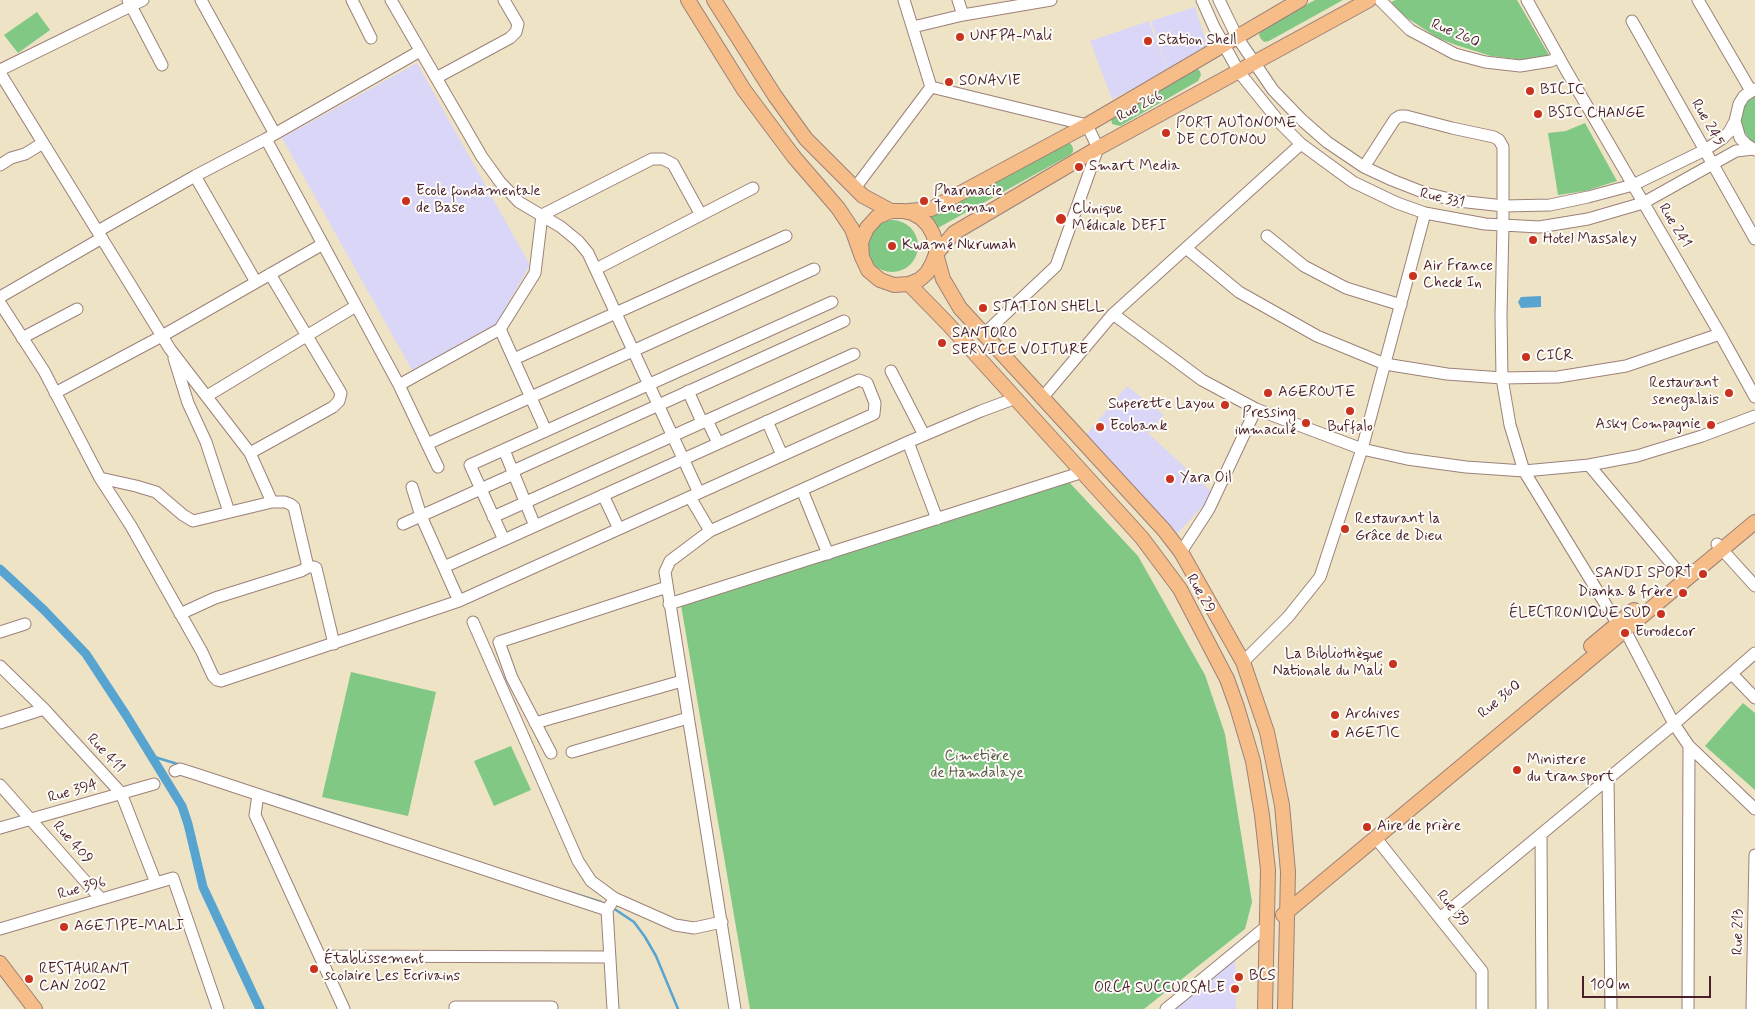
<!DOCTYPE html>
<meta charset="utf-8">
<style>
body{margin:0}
#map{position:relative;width:1755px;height:1009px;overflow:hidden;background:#efe3c6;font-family:Mynerve,sans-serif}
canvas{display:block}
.scale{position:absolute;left:1582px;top:976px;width:129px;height:22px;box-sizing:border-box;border:2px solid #4a1f2b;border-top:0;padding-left:6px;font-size:15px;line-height:18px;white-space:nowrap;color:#4a1f2b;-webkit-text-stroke:4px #fdfcf7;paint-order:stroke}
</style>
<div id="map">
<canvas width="1755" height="1009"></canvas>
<div class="scale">100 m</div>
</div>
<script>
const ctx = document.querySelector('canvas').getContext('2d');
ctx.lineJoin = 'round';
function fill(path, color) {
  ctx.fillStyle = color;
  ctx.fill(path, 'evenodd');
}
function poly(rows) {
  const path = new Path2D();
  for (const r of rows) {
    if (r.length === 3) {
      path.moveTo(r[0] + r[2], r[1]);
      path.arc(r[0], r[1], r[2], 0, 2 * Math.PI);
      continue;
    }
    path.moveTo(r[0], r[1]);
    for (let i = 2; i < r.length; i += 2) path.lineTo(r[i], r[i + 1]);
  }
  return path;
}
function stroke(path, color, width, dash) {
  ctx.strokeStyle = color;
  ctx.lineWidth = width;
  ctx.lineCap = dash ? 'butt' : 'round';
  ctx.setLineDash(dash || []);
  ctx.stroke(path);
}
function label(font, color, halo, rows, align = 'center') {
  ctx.font = font + ' Mynerve,sans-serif';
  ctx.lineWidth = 4;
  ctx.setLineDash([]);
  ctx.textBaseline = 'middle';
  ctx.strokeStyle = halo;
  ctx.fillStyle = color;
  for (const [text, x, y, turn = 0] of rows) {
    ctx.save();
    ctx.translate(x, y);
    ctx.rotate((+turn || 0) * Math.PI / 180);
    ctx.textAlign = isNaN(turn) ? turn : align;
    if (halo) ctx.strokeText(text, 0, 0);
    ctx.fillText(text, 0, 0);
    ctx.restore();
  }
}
fill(poly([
 [1195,7,1208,47,1168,70,1151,21],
 [1149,21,1168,71,1112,99,1090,41],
 [417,63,530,265,496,324,412,370,282,138],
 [1127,386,1164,415,1148,433,1214,494,1175,536,1085,436],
 [1235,959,1236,1009,1171,1009]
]), '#dad6f7');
fill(poly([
 [1315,0,1343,0,1269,41,1264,42,1261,39,1259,35,1262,29],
 [1396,0,1517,0,1549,55,1542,57,1524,60,1491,56,1456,45,1438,38,1401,14,1391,2],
 [37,12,50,30,18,53,4,35],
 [1196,68,1200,71,1201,75,1198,81,1120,126,1112,124,1111,118],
 [1755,96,1755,144,1749,139,1743,129,1741,119,1743,109,1748,101],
 [1585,123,1617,181,1585,191,1558,195,1548,133,1566,131],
 [1067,142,1071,144,1073,148,1073,152,1070,155,936,229,929,217],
 [892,246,26],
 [1069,482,1138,556,1205,675,1225,734,1252,902,1245,929,1144,1009,750,1009,681,605],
 [351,672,436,692,408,816,322,797],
 [1743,703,1755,713,1755,790,1705,746],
 [511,746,531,790,494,806,474,761]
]), '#80c884');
fill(poly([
 [1541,296,1541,307,1521,308,1518,302,1521,297]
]), '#57a4d0');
stroke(poly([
 [151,756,181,765],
 [277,795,388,832],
 [566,891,601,902],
 [613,908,634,922,645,937,656,956,678,1009]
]), '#57a4d0', 2.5);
stroke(poly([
 [0,569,44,610,86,654,126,715,182,806,188,824,203,887,260,1009]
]), '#57a4d0', 9);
const minor = poly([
 [128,0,162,65],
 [201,0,275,134],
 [352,0,371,38],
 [391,0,482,157,500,182,519,202,561,227,578,241,588,253,699,493],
 [904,0,931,87],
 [958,0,963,15],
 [1202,0,1214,27,1239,72,1281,124,1301,144,1353,182,1397,203,1425,213,1485,224,1539,227,1588,219,1643,203,1736,151,1753,149],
 [1219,0,1237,37,1273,90,1302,120,1327,142,1364,167,1392,180,1425,193,1458,201,1504,206,1550,205,1588,197,1633,185,1705,150,1723,138,1729,132,1735,121],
 [1380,0,1410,30,1455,54,1485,62,1520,66,1551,61,1559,57],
 [1527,0,1566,70,1720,334,1755,397],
 [1698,0,1751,91],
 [1632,21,1755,239],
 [913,27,963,15,1051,0],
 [0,70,143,0],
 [0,73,170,349,250,453,272,502],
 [436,78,510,38,516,32,518,24,504,0],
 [931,87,1087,125,1098,148,1056,266,984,334],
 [1755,89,1744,96,1739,104,1735,121,1740,138,1746,144,1755,150],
 [0,165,11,158,25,154,43,143],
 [1364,167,1395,119,1400,116,1406,116,1452,128,1494,137,1499,140,1503,147,1503,225,1501,316,1502,378,1510,425,1524,471,1617,623],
 [855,188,931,87],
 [98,231,195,176],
 [1267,236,1304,266,1346,288,1401,305],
 [1186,248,1239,292,1317,336,1385,364,1447,374,1502,378,1558,377,1626,366,1720,334],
 [596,269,753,188],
 [256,282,195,176,266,139],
 [0,297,102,238],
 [0,303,44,371,100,478,131,526,202,652,213,676,217,680,221,681,459,601,874,414,875,403,867,383,859,380,444,567],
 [1113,314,1202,380,1256,409,1362,449,1407,459,1466,467,1524,471,1589,465,1637,456,1702,436,1755,416],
 [500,329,546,431],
 [22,338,77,309],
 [174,358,188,403,206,442,229,512],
 [514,359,786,236],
 [891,371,924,435],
 [399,385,266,139,420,51],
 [688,391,702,422],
 [55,393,162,336,323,244],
 [207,396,356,306],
 [1043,397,1113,314,1301,144],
 [707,420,718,443],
 [767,421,782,455],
 [908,442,937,519],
 [427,444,399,385,500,329,535,273,542,215,652,159,663,159,673,164,701,215],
 [504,450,535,526],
 [250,453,333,407,339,401,341,393,270,274],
 [1589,465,1680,574],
 [438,467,427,444,814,269],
 [513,471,844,321],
 [100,478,136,486,156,492,183,515,193,521,272,502,285,502,290,504,294,507,308,567],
 [412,487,421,516,459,601],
 [802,490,828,554],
 [603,495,619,529],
 [690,497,710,531],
 [493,517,854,354],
 [403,524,514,474],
 [504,540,470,465,832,302],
 [1717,544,1755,586],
 [1181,552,1209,509,1256,409],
 [669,604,1083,472],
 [180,614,215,598,301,571,308,567,314,567,316,568,334,644],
 [473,622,578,861,591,881,614,898,675,925,694,928,722,922],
 [1625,630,1674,724,1689,746,1755,809],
 [0,632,25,624],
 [1243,662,1288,617,1320,577,1362,449,1425,213],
 [0,666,44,709,121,793,156,883],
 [1732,674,1755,698],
 [0,723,44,709],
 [535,723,682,681],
 [572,752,688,718],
 [551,753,512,678,499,642,667,587],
 [175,771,180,769,199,775,607,910],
 [1608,778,1611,1009],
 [0,785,101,899],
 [258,795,255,815,344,1009],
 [0,828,154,784],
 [1541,834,1542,1009],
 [1375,837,1482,971,1482,1009],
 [611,904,607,910,613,1009],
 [1440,918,1674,724,1755,653],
 [0,929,173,878,218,1009],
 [320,956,610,957],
 [455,1007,552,1007],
 [735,1009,665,572,670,561,710,531,908,442,981,411,1016,398],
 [1166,1009,1267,926],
 [1688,1009,1689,746],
 [1752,1009,1755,855]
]);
const major = poly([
 [688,0,744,90,794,157,838,208,852,229,862,257,868,270,880,280,894,285,909,284,919,280,927,273,932,264,936,254,936,244,933,234,928,225,921,218,912,213,903,211,891,211,877,217,867,228,861,242,862,257],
 [714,0,775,96,806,139,863,196,891,211],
 [908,211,931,209,1087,125,1300,0],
 [936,254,943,279,960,308,1164,530,1181,552,1243,662,1267,732,1282,805,1288,872,1285,1009],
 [936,254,954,233,1098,148,1369,0],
 [909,284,948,324,1142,538,1180,589,1227,679,1237,707,1253,761,1262,815,1268,870,1265,1009],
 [1591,646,1634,610],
 [1283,915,1755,522],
 [0,963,35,1009]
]);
stroke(minor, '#9c8178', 13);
stroke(major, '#9c8178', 16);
stroke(minor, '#fff', 11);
stroke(major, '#f7bd88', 14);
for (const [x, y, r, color] of [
 [960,37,5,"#c8321e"],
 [1148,41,5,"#c8321e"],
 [949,82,5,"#c8321e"],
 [1530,91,5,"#c8321e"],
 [1538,114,5,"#c8321e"],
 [1166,133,5,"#c8321e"],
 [1079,167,5,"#c8321e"],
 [406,201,5,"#c8321e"],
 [924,201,5,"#c8321e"],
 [1061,219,6,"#c8321e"],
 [1533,240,5,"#c8321e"],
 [892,246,5,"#c8321e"],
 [1413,276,5,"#c8321e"],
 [983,308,5,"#c8321e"],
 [942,343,5,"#c8321e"],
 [1526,357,5,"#c8321e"],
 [1268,393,5,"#c8321e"],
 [1729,393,5,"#c8321e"],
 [1225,405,5,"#c8321e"],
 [1350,411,5,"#c8321e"],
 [1306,423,5,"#c8321e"],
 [1711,425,5,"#c8321e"],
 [1100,427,5,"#c8321e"],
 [1170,479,5,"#c8321e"],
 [1345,529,5,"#c8321e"],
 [1703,574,5,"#c8321e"],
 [1683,593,5,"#c8321e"],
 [1661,614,5,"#c8321e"],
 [1625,633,5,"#c8321e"],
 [1393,664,5,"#c8321e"],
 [1335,715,5,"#c8321e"],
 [1335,734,5,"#c8321e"],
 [1517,770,5,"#c8321e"],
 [1367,827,5,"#c8321e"],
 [64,927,5,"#c8321e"],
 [314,969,5,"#c8321e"],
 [1239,977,5,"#c8321e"],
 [29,979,5,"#c8321e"],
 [1235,989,5,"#c8321e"]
]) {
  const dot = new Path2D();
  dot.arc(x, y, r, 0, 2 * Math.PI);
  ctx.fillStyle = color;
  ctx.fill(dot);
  stroke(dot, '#fdfcf7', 2);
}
label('15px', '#4a1f2b', '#fdfcf7', [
 ["Rue 260",1455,34,23],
 ["Rue 266",1140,107,-28],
 ["Rue 245",1707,123,60],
 ["Rue 331",1442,199,13],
 ["Rue 241",1674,226,59],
 ["Rue 29",1200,594,60],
 ["Rue 360",1500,700,-40],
 ["Rue 411",105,754,47],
 ["Rue 394",73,792,-16],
 ["Rue 409",72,843,48],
 ["Rue 396",82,889,-16],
 ["Rue 39",1452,909,51],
 ["Rue 213",1739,932,-89]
]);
label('15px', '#4a1f2b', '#fdfcf7', [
 ["UNFPA-Mali",970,37],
 ["Station Shell",1158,41],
 ["SONAVIE",959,82],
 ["BICIC",1540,91],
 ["BSIC CHANGE",1548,114],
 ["PORT AUTONOME",1176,124],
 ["DE COTONOU",1176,141],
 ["Smart Media",1089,167],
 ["Ecole fondamentale",416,192],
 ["de Base",416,209],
 ["Pharmacie",934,192],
 ["Teneman",934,209],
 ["Clinique",1072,210],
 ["Médicale DEFI",1072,227],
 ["Hotel Massaley",1543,240],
 ["Kwamé Nkrumah",902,246],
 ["Air France",1423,267],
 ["Check In",1423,284],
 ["STATION SHELL",993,308],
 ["SANTORO",952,334],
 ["SERVICE VOITURE",952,351],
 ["CICR",1536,357],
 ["Restaurant",1719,384,"right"],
 ["senegalais",1719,401,"right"],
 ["AGEROUTE",1278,393],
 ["Superette Layou",1215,405,"right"],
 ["Pressing",1296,414,"right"],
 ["immaculé",1296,431,"right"],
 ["Asky Compagnie",1701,425,"right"],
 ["Ecobank",1110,427],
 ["Buffalo",1350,428,"center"],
 ["Yara Oil",1180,479],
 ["Restaurant la",1355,520],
 ["Grâce de Dieu",1355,537],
 ["SANDI SPORT",1693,574,"right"],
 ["Dianka & frère",1673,593,"right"],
 ["ÉLECTRONIQUE SUD",1651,614,"right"],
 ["Eurodecor",1635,633],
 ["La Bibliothèque",1383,655,"right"],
 ["Nationale du Mali",1383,672,"right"],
 ["Archives",1345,715],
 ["AGETIC",1345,734],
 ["Ministere",1527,761],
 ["du transport",1527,778],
 ["Aire de prière",1377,827],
 ["AGETIPE-MALI",74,927],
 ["Établissement",324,960],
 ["scolaire Les Ecrivains",324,977],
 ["RESTAURANT",39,970],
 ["CAN 2002",39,987],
 ["BCS",1249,977],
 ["ORCA SUCCURSALE",1225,989,"right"]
], 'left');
label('15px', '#5d5a4a', '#fdfcf7', [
 ["Cimetière",977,757],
 ["de Hamdalaye",977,774]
]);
</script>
